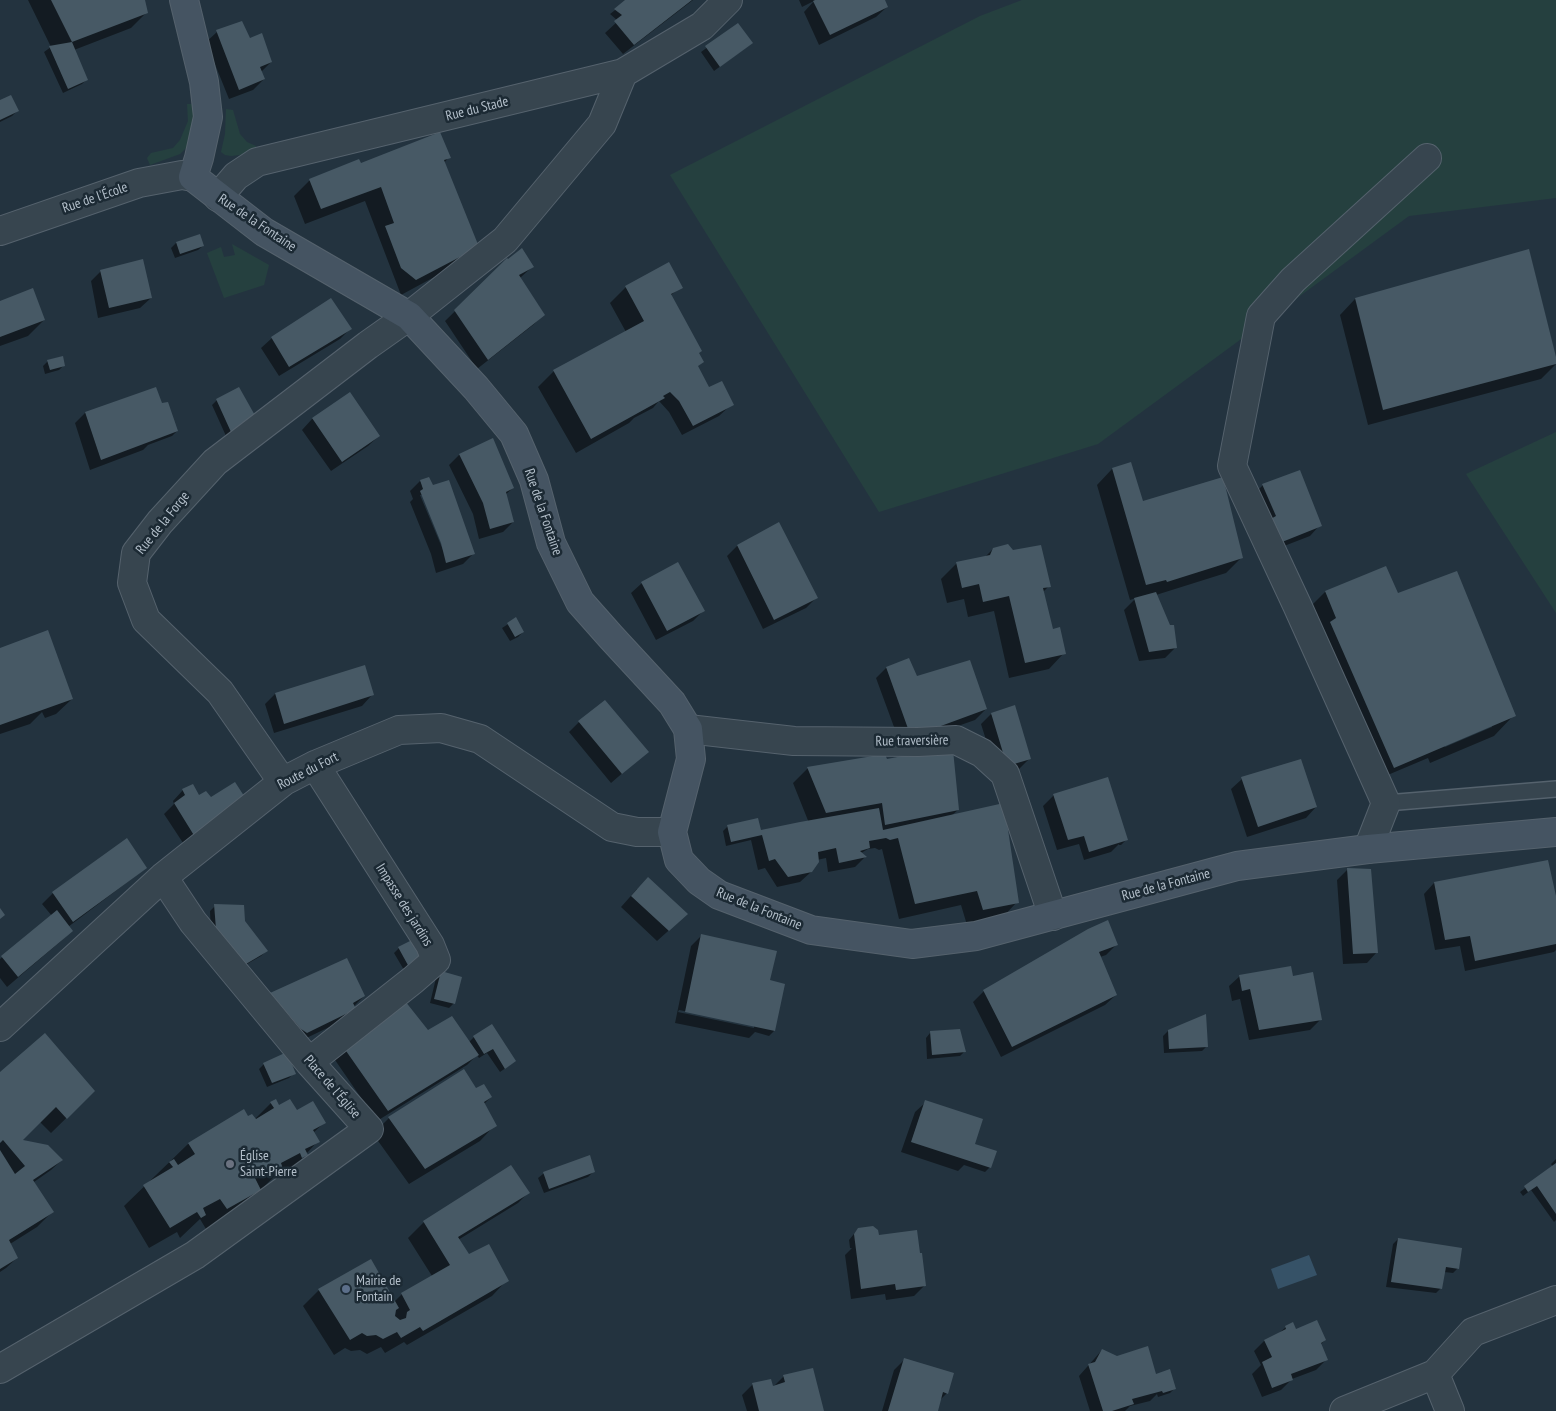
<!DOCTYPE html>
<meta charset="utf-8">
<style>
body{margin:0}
canvas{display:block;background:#23333f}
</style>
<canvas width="1556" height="1411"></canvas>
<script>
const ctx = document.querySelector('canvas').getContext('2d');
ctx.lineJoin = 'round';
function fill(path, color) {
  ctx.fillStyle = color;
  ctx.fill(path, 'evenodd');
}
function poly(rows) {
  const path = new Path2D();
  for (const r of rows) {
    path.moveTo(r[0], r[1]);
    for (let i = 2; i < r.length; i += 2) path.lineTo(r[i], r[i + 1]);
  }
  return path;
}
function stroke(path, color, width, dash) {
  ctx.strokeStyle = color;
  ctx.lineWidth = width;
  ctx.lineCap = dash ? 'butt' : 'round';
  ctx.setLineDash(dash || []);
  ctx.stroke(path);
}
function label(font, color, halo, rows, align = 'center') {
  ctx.font = font + ' "PT Sans Narrow",sans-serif';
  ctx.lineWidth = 5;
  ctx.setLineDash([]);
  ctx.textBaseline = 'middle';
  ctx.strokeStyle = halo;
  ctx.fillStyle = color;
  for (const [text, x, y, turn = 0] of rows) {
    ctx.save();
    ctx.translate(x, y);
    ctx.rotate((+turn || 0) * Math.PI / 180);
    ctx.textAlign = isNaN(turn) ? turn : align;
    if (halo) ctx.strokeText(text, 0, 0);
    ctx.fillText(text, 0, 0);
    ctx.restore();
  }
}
fill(poly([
 [1022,0,1556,0,1556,198,1409,216,1098,444,879,512,670,175,980,16],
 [187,104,191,104,195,106,195,119,187,147,180,154,150,165,147,158,151,153,173,148,180,140,188,121],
 [226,109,233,110,240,134,247,142,256,146,256,150,247,154,231,156,225,155,221,152,225,134],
 [232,244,269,265,264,285,224,298,207,253,221,247,224,257,235,255],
 [1556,432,1556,613,1466,474]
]), '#25403f');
fill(poly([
 [1309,1255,1317,1275,1278,1289,1271,1269]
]), '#365267');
fill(poly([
 [28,0,143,0,147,12,131,28,74,50,87,79,82,84,63,93,44,52,51,47],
 [628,0,693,0,623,54,605,33,618,21,610,14],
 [799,0,884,0,887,7,876,17,819,45,804,12,814,1,802,7],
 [738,25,752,43,714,71,701,52],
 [217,32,249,40,271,62,261,72,264,79,253,90,229,99,206,42],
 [0,102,17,111,12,116,0,122],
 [449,157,444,163,478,247,462,262,401,295,365,201,305,224,294,196,309,181,359,161,360,165],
 [199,235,203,246,198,250,175,258,171,248,176,243],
 [1528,251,1556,364,1541,379,1368,425,1340,315,1355,299],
 [507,260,532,267,520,278,544,314,533,325,477,369,445,321],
 [101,271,151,298,140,308,98,318,91,281],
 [626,287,681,287,671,295,698,354,697,367,709,389,732,404,719,416,682,435,669,412,659,401,653,408,634,418,629,423,576,453,538,387,554,371,626,332,610,303],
 [0,302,44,320,28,336,0,346],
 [350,329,340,339,279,376,261,348,272,338],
 [48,361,64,365,59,370,45,374,43,366],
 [350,394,379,436,368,446,331,471,302,430,312,419],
 [217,400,250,424,226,436,212,405],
 [162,405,177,431,172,436,148,445,143,450,90,470,75,423,85,413],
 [492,440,513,488,505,495,513,522,503,532,479,539,473,514,449,465,459,455],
 [1131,464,1142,503,1241,558,1226,573,1156,595,1175,648,1165,658,1139,661,1124,610,1136,598,1130,600,1097,485,1112,469],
 [1300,472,1320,525,1310,536,1266,553,1252,496,1263,485],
 [420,481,473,554,463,564,436,573,431,554,410,502,413,499,410,491],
 [420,495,423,495,445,549,443,550],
 [779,524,816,598,806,608,763,629,727,556,737,546],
 [993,549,1049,586,1043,592,1052,630,1064,653,1049,669,1009,678,994,611,968,617,964,599,947,603,941,579,957,563,985,557],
 [1385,568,1397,594,1514,715,1494,736,1430,763,1428,758,1383,777,1305,612,1325,592],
 [1492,725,1492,727,1445,747,1444,745],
 [642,583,703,611,693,621,656,640,631,593],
 [516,619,523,632,518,637,510,641,502,628],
 [0,649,72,699,56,714,45,718,42,712,30,724,0,734],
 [908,660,916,677,986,709,975,720,901,746,876,678,886,668],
 [275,694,372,695,362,706,274,733,265,704],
 [991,714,1029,759,1019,769,997,775,981,724],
 [579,722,647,752,611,783,569,732],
 [886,761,958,810,951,816,1017,902,1002,918,967,925,961,905,899,919,882,849,879,850,875,848,868,849,861,853,865,857,855,867,828,872,826,858,817,860,811,872,800,882,777,887,765,868,758,870,751,840,726,846,723,831,728,826,760,833,809,823,793,783,808,768],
 [1242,779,1316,807,1306,818,1247,837,1231,789],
 [183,790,199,797,246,801,185,846,164,814,174,804,173,801],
 [1054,795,1126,840,1121,845,1119,845,1119,844,1111,852,1084,860,1079,844,1057,850,1043,806],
 [127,840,146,868,68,927,71,931,61,941,7,987,0,978,0,959,52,916,42,904,53,893],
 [1347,870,1377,952,1367,963,1343,964,1337,880],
 [1434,883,1556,902,1556,950,1554,952,1465,971,1460,946,1435,950,1424,894],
 [637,889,676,924,657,941,621,907],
 [215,906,244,922,266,951,261,956,240,968,211,934,210,911],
 [702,935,770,982,783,985,774,1031,769,1036,755,1032,749,1038,675,1023,691,946],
 [679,1010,754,1025,754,1028,678,1012],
 [413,940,424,955,404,970,394,953,399,948],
 [1116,945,1106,955,1100,957,1116,995,1105,1005,1001,1057,973,1002,984,991],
 [441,973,454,1003,449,1008,430,1003,436,978],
 [1240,976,1320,1020,1310,1030,1249,1040,1240,999,1232,1001,1229,986],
 [271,994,364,996,353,1007,354,1009,344,1020,296,1043,261,1004],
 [492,1026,510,1065,500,1072,487,1053,479,1058,477,1055,467,1065,377,1121,335,1060,345,1049,428,1032,469,1042,474,1037],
 [1168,1031,1207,1046,1202,1051,1164,1053,1163,1036],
 [930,1033,965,1051,960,1056,927,1059,926,1038],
 [264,1064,294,1073,289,1078,267,1087,259,1069],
 [464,1071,475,1089,491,1097,484,1104,495,1125,480,1141,409,1184,373,1134,389,1118],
 [0,1074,94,1091,51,1133,40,1122,21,1140,62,1160,51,1170,34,1182,52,1212,37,1227,10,1244,17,1258,6,1268,0,1272],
 [926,1102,990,1167,985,1172,964,1165,958,1171,901,1152,915,1112],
 [271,1103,325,1122,313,1133,318,1141,286,1176,282,1178,279,1172,239,1211,206,1229,200,1219,180,1238,177,1232,149,1248,124,1206,188,1144,243,1111,247,1118,254,1120],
 [589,1156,593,1172,588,1177,544,1193,538,1178,543,1174],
 [1556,1159,1556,1220,1554,1222,1531,1190,1523,1196,1520,1192,1553,1167,1551,1164],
 [529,1192,518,1203,458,1240,468,1256,507,1280,492,1296,407,1345,404,1342,385,1353,381,1347,367,1354,360,1350,351,1351,345,1348,334,1355,303,1306,319,1290,394,1302,402,1294,432,1276,408,1238,424,1222],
 [858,1229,878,1237,925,1285,914,1296,886,1300,885,1294,851,1299,845,1255,852,1248,850,1248,849,1240],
 [1398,1239,1458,1268,1453,1273,1444,1272,1441,1288,1436,1293,1386,1287,1393,1244],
 [1286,1327,1325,1340,1320,1345,1327,1359,1316,1370,1292,1379,1281,1390,1262,1397,1252,1374,1261,1365,1254,1351,1264,1341,1278,1334],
 [1102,1350,1156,1376,1175,1388,1170,1393,1158,1397,1157,1394,1150,1401,1130,1406,1125,1411,1090,1411,1079,1376],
 [905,1359,947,1393,940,1400,936,1411,882,1411,894,1370],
 [784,1376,823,1411,747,1411,742,1395,753,1384,772,1388]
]), '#0007');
fill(poly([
 [51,0,145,0,148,13,72,42],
 [625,0,692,0,634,45,614,21,622,15,614,9],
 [815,0,885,0,888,7,830,35,813,1],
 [242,21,250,38,262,33,272,62,260,67,265,79,239,90,216,30],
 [738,23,753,43,720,67,705,46],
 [72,42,88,80,68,89,49,46],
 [11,95,19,111,0,120,0,100],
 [440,132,451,158,444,160,479,247,416,280,401,268,385,226,394,223,381,187,321,209,309,179,359,159,361,163],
 [200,234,204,246,180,254,176,242],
 [522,248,534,267,519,275,545,315,488,360,454,310,507,258,508,259],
 [1529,249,1556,357,1556,364,1383,410,1355,298],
 [143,259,152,298,109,308,100,270],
 [669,262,683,288,671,294,702,351,699,353,704,362,698,366,709,387,722,381,734,405,693,426,679,401,670,392,663,396,665,398,591,439,553,370,644,321,625,286],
 [33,288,45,320,0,337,0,301],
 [331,298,352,329,289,367,271,337],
 [63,356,65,366,50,370,47,360],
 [156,387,162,403,168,402,178,431,101,460,85,412],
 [239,387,257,419,231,432,216,399],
 [350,392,380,436,342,462,312,418],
 [493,438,514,488,506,492,514,522,490,529,483,503,459,454],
 [1131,462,1143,501,1223,477,1243,558,1167,582,1166,580,1146,585,1112,468],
 [1300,470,1322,526,1277,544,1267,521,1276,516,1262,484],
 [429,477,433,485,449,480,475,554,446,563,441,543,420,491,423,489,420,480],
 [779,522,818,598,774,620,737,545],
 [1008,544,1013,550,1041,545,1051,587,1043,588,1053,629,1060,627,1066,654,1025,663,1009,596,983,602,979,584,962,588,956,562,990,555,993,548],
 [678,562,705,611,667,631,641,582],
 [1386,566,1398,593,1457,571,1516,716,1394,768,1330,622,1336,618,1325,591],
 [1156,592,1170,625,1174,625,1177,648,1149,652,1134,598],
 [516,617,524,632,515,637,507,623],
 [48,630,73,699,0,725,0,648],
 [909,658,917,676,970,660,987,709,911,737,886,667],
 [365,665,374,695,284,724,275,693],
 [605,700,649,752,622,774,578,721],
 [1015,705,1031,759,1007,766,991,713],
 [934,750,953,750,959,810,885,825,882,803,826,813,807,767,885,754,887,759],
 [1301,759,1317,807,1258,827,1241,777],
 [1108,777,1128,840,1089,852,1084,836,1068,840,1053,794],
 [235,782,248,802,195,837,174,803,185,795,182,789,193,784,199,795,206,791,211,797],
 [1004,803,1019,903,983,910,977,891,915,904,898,838,890,840,886,838,869,841,870,848,860,851,867,857,839,863,836,848,818,852,819,862,812,872,788,877,775,859,769,861,762,835,731,842,727,825,758,818,761,830,800,822,879,808,883,830],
 [127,838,147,868,73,922,52,892],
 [1548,860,1556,896,1556,944,1475,961,1470,936,1445,940,1434,882],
 [1347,868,1371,869,1378,953,1353,954],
 [648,877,688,914,669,931,631,896],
 [214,904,244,905,245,921,268,951,246,964,216,929],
 [0,908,5,915,0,919],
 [57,910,73,931,18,977,1,956],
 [1108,920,1118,945,1099,952,1117,995,1012,1047,983,990,1088,929],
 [701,934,777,951,770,980,785,984,775,1031,685,1012],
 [414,939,425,955,409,967,398,947],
 [347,958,365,996,353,1003,356,1009,307,1033,301,1029,270,993],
 [1291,966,1293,976,1313,972,1322,1020,1259,1030,1250,989,1242,991,1239,975],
 [441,971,462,977,455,1004,434,999],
 [405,1001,428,1030,452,1016,479,1055,388,1111,344,1048],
 [1206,1014,1208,1047,1169,1049,1168,1030],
 [492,1024,516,1061,505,1069,493,1049,484,1054,473,1036],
 [960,1029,966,1052,932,1055,930,1031],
 [45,1033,95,1091,67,1119,56,1107,23,1140,48,1145,63,1160,33,1180,54,1212,9,1240,18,1258,0,1269,0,1150,15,1174,25,1166,3,1140,0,1143,0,1072],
 [287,1052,296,1074,272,1083,263,1063],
 [464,1069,476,1088,484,1084,492,1097,484,1102,497,1126,425,1169,388,1117],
 [276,1099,279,1105,290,1099,297,1110,313,1101,326,1123,313,1130,320,1142,305,1149,308,1155,302,1158,300,1153,281,1163,283,1169,278,1172,274,1167,255,1178,261,1190,227,1209,220,1199,203,1208,206,1215,201,1218,197,1212,170,1228,143,1185,173,1167,169,1162,174,1159,178,1165,195,1154,188,1143,244,1109,248,1116,252,1114,256,1119,274,1108,270,1102],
 [925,1100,983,1119,975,1144,997,1151,991,1168,911,1142],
 [590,1155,595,1172,549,1189,543,1172],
 [1556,1163,1556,1214,1537,1186,1528,1192,1524,1186],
 [511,1165,530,1193,458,1237,469,1254,489,1244,509,1281,423,1331,420,1327,401,1338,397,1332,383,1339,376,1335,367,1336,362,1333,350,1340,318,1289,371,1259,399,1308,396,1310,395,1316,400,1320,406,1318,407,1312,410,1310,401,1293,450,1265,423,1221],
 [873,1226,878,1230,879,1235,917,1230,920,1253,922,1253,926,1286,896,1290,895,1284,861,1289,854,1234,858,1228],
 [1398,1238,1462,1248,1459,1269,1446,1267,1442,1289,1391,1282],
 [1317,1320,1326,1340,1321,1343,1328,1360,1291,1374,1293,1380,1272,1388,1262,1362,1272,1357,1264,1340,1286,1329,1285,1326,1293,1322,1296,1329],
 [1148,1346,1156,1374,1170,1369,1176,1389,1163,1393,1162,1391,1132,1399,1134,1404,1112,1411,1103,1411,1088,1364,1095,1362,1102,1349,1117,1356],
 [904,1358,954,1373,948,1394,943,1392,938,1411,888,1411],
 [813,1368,824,1411,759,1411,752,1383,771,1379,773,1386,785,1382,783,1375]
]), '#475965');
const lane = poly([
 [1386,803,1556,789]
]);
const street = poly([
 [218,197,236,176,257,162,623,73,702,26,728,0],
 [0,231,139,183,182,175,193,177],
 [688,729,794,741,918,742,956,740,982,753,1005,774,1053,916],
 [284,781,275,771,220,692,146,620,132,583,136,553,160,522,215,462,368,345,409,316,505,240,602,124,623,73],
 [1368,849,1386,803,1297,605,1232,466,1261,316,1293,280,1427,158],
 [0,1027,163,877,284,781,315,765,399,730,441,728,480,739,612,827,637,832,672,832],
 [309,1062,413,980,436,960,430,945,315,765],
 [0,1369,195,1255,369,1129,309,1062,193,922,163,877],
 [1435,1374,1450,1411],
 [1344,1411,1435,1374,1473,1332,1556,1300]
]);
const secondary = poly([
 [184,0,204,82,208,117,199,158,193,177,264,232,409,316,476,388,514,434,534,480,551,543,580,602,611,637,672,703,688,729,691,759,672,832,679,860,699,881,719,895,811,930,912,944,976,936,1237,866,1368,849,1556,832]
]);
stroke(lane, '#55626d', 18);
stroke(street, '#55626d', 30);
stroke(secondary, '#55626d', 30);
stroke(lane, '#37454f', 15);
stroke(street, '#37454f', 28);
stroke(secondary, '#455462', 28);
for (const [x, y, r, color] of [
 [230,1164,5,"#6b7280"],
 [346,1289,5,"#5c6f8a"]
]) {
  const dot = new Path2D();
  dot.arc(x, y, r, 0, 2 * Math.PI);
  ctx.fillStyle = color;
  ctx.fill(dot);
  stroke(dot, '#1c2a34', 2);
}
label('14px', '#b3bfca', '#1c2a34', [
 ["Rue du Stade",477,109,-14],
 ["Rue de l'École",95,198,-19],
 ["Rue de la Fontaine",257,223,34],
 ["Rue de la Fontaine",543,512,71],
 ["Rue de la Forge",163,523,-51],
 ["Rue traversière",912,741,-1],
 ["Route du Fort",308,771,-27],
 ["Rue de la Fontaine",1166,885,-15],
 ["Impasse des jardins",404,905,58],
 ["Rue de la Fontaine",759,909,22],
 ["Place de l'Église",332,1087,49]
]);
label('14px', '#b3bfca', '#1c2a34', [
 ["Église",240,1156],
 ["Saint-Pierre",240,1172],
 ["Mairie de",356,1281],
 ["Fontain",356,1297]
], 'left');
</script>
